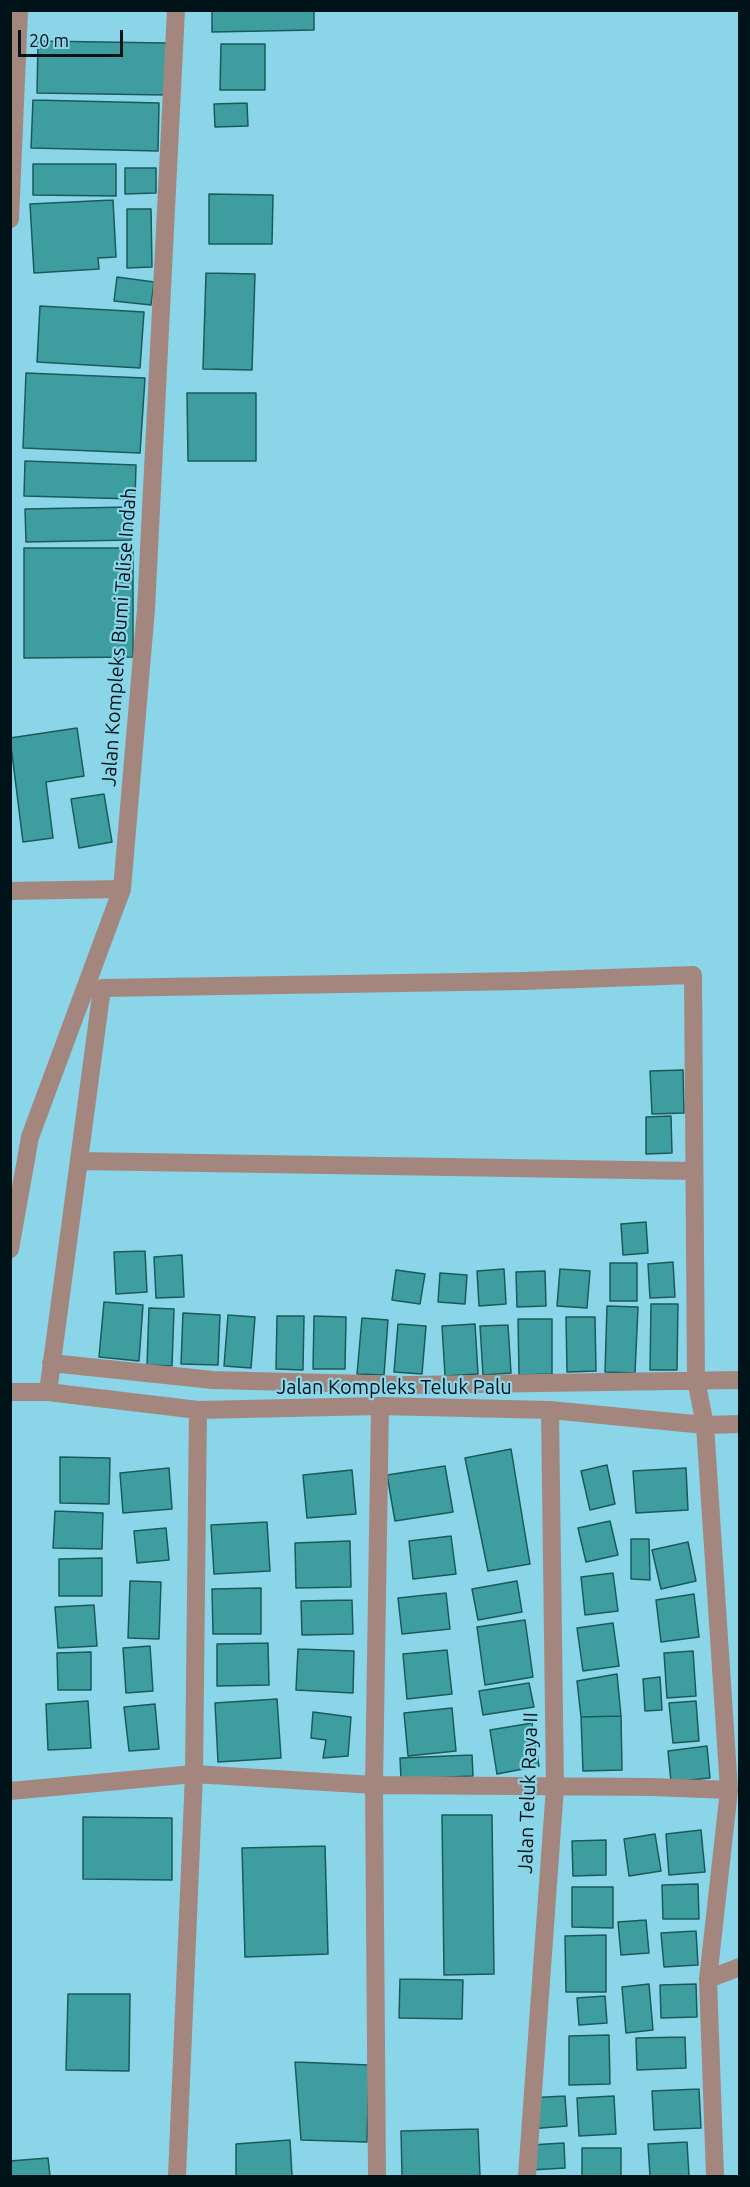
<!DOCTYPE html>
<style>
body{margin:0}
#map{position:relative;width:750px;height:2187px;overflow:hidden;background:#8bd5e9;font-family:Ubuntu,sans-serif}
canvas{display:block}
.frame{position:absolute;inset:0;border:12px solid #001318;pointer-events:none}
.scale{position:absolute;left:18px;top:30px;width:105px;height:27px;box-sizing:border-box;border:3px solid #001318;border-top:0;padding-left:8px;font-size:18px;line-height:21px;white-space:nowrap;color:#001318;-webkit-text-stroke:4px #8bd5e9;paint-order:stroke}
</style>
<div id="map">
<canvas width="750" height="2187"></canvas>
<div class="frame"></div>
<div class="scale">20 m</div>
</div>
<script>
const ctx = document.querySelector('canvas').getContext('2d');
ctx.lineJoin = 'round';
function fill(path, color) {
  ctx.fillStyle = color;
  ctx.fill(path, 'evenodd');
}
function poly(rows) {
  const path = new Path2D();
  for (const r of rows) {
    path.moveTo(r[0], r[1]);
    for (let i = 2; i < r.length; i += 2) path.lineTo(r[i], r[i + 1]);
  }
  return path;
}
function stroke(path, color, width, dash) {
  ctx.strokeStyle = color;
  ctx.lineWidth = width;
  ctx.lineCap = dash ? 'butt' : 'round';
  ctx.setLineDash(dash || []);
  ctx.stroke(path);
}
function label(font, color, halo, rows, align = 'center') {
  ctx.font = font + ' Ubuntu,sans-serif';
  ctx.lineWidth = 4.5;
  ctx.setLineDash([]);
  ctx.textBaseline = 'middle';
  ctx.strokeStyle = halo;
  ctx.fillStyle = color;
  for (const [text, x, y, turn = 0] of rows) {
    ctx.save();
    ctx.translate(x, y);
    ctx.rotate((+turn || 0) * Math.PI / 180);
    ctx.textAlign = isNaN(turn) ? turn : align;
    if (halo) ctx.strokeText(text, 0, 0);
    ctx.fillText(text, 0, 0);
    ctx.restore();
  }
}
const building = poly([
 [212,10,314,10,314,30,212,32,212,10],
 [38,41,166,43,166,95,37,93,38,41],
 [221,44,265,44,265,90,220,90,221,44],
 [33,100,159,103,158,151,31,148,33,100],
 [247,103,248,126,215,127,214,104,247,103],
 [33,164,116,164,116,196,33,195,33,164],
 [125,168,156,168,156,193,125,194,125,168],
 [209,194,273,195,272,244,209,244,209,194],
 [113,200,116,257,98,258,99,269,34,273,30,204,113,200],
 [127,209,151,209,152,267,127,268,127,209],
 [206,273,255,274,252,370,203,369,206,273],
 [117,277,154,282,151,305,114,301,117,277],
 [40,306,144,312,140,368,37,362,40,306],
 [26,373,145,378,140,453,23,448,26,373],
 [187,393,256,393,256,461,188,461,187,393],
 [25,461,136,465,135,499,24,496,25,461],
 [131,507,131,540,26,542,25,509,131,507],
 [24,548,133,548,133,657,24,658,24,548],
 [77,728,84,776,46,782,53,838,23,842,10,738,77,728],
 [104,794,112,842,79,848,71,799,104,794],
 [683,1070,684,1113,652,1114,650,1071,683,1070],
 [671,1116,672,1153,646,1154,646,1117,671,1116],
 [646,1222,648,1253,623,1255,621,1224,646,1222],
 [145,1251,147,1292,116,1294,114,1252,145,1251],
 [182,1255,184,1297,156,1298,154,1257,182,1255],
 [673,1262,675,1297,650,1298,648,1264,673,1262],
 [610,1263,637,1263,637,1301,610,1301,610,1263],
 [504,1269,506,1304,479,1306,477,1271,504,1269],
 [560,1269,590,1271,587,1308,557,1306,560,1269],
 [396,1270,425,1274,420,1304,392,1300,396,1270],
 [545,1271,546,1306,517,1307,516,1272,545,1271],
 [440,1273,467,1275,465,1304,438,1302,440,1273],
 [104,1302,143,1305,139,1361,99,1357,104,1302],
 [651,1304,678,1304,677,1370,650,1370,651,1304],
 [607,1306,638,1307,635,1373,605,1372,607,1306],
 [149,1308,174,1309,172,1366,147,1365,149,1308],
 [183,1313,220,1315,218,1365,181,1364,183,1313],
 [228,1315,255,1317,251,1368,224,1366,228,1315],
 [277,1316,304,1316,303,1370,276,1369,277,1316],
 [314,1316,346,1317,345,1369,313,1369,314,1316],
 [566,1317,595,1317,596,1371,567,1372,566,1317],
 [362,1318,388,1320,384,1375,357,1374,362,1318],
 [518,1319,552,1319,552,1374,519,1375,518,1319],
 [398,1324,426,1326,422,1374,394,1372,398,1324],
 [475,1324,478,1374,445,1376,442,1326,475,1324],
 [508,1325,511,1373,483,1375,480,1326,508,1325],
 [511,1449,530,1564,488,1571,465,1458,511,1449],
 [60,1457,110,1458,109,1504,60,1503,60,1457],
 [607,1465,615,1504,590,1510,581,1471,607,1465],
 [445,1466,453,1512,395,1521,387,1475,445,1466],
 [169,1468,172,1509,123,1513,120,1473,169,1468],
 [686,1468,688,1510,636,1513,633,1471,686,1468],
 [352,1470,356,1514,307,1518,303,1475,352,1470],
 [55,1511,103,1513,102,1549,53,1548,55,1511],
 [610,1521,618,1555,586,1562,578,1528,610,1521],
 [267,1522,270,1571,214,1574,211,1525,267,1522],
 [166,1528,169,1560,137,1563,134,1531,166,1528],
 [451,1536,456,1574,413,1579,409,1541,451,1536],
 [631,1539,649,1539,650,1580,631,1579,631,1539],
 [350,1541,351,1587,296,1588,295,1543,350,1541],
 [688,1542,696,1581,661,1589,652,1550,688,1542],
 [102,1558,102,1596,59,1596,59,1559,102,1558],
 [613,1573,618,1611,585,1615,581,1577,613,1573],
 [130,1581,161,1582,159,1639,128,1638,130,1581],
 [517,1581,522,1612,478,1620,472,1589,517,1581],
 [261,1588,261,1634,213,1634,212,1589,261,1588],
 [446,1593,450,1629,402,1634,398,1598,446,1593],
 [694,1594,699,1637,661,1642,656,1600,694,1594],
 [352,1600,353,1634,302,1635,301,1601,352,1600],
 [94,1605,97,1646,58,1648,55,1607,94,1605],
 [525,1620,533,1677,485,1685,477,1627,525,1620],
 [613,1623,619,1666,583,1671,577,1628,613,1623],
 [268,1643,269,1685,217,1686,217,1644,268,1643],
 [150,1646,153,1691,126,1693,123,1648,150,1646],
 [298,1649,354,1651,353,1693,296,1690,298,1649],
 [447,1650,452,1694,407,1699,403,1654,447,1650],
 [693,1651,696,1696,667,1698,664,1653,693,1651],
 [91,1652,91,1690,58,1690,57,1653,91,1652],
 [617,1674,621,1716,581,1717,577,1681,617,1674],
 [660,1677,662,1710,645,1711,643,1679,660,1677],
 [529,1683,534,1707,483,1715,479,1691,529,1683],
 [277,1699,281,1758,218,1762,215,1703,277,1699],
 [88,1701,91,1748,48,1750,46,1704,88,1701],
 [696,1701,699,1741,673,1743,669,1703,696,1701],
 [155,1704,159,1749,129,1751,124,1707,155,1704],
 [452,1708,456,1751,408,1756,404,1713,452,1708],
 [313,1712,351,1717,348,1756,323,1758,326,1740,311,1738,313,1712],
 [621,1716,622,1770,583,1771,581,1717,621,1716],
 [532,1723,539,1766,497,1774,490,1730,532,1723],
 [707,1746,710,1778,671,1782,668,1751,707,1746],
 [472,1755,473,1776,401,1779,400,1758,472,1755],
 [442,1815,492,1815,494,1974,444,1975,442,1815],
 [83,1817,172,1818,172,1880,83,1879,83,1817],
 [701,1830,705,1872,669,1875,666,1834,701,1830],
 [655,1834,661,1871,629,1876,624,1839,655,1834],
 [606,1840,606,1875,573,1876,572,1841,606,1840],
 [325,1846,328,1954,245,1957,242,1848,325,1846],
 [698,1884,699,1919,663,1919,662,1885,698,1884],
 [572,1887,613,1887,613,1928,572,1927,572,1887],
 [646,1920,649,1953,621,1955,618,1922,646,1920],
 [696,1931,698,1965,664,1967,661,1933,696,1931],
 [606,1935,606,1992,566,1992,565,1936,606,1935],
 [400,1979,463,1980,462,2019,399,2018,400,1979],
 [649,1984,653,2030,626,2033,622,1987,649,1984],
 [696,1984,697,2017,661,2018,660,1985,696,1984],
 [68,1994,130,1994,129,2071,66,2070,68,1994],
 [605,1996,607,2023,579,2025,577,1998,605,1996],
 [609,2035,610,2084,569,2085,569,2036,609,2035],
 [685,2037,686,2068,637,2070,636,2038,685,2037],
 [295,2062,369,2065,367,2142,301,2140,295,2062],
 [699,2089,701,2128,654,2130,652,2091,699,2089],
 [565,2096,567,2126,529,2129,527,2098,565,2096],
 [614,2096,616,2134,579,2136,577,2098,614,2096],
 [478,2129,480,2176,402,2176,401,2131,478,2129],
 [290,2140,292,2176,236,2176,236,2144,290,2140],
 [687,2142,689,2176,650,2176,648,2144,687,2142],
 [564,2143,565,2168,531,2170,530,2145,564,2143],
 [582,2148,621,2148,621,2176,582,2176,582,2148],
 [48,2158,50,2176,10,2176,10,2161,48,2158]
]);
fill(building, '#3e9e9f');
stroke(building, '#1a5a5b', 1.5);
stroke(poly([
 [10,219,19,10],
 [10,891,122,889],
 [80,1161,693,1171],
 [10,1249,30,1137,122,889,146,609,176,10],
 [51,1363,213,1380,407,1385,740,1380],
 [10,1392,48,1392,198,1410,380,1406,550,1410,705,1425,740,1424],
 [48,1392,102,988,523,981,693,975,696,1380,705,1425,729,1790,708,1979,715,2176],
 [10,1791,194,1774,374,1785,652,1787,729,1790],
 [708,1979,740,1967],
 [177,2176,194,1774,198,1410],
 [377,2176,374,1785,380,1406],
 [527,2176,555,1787,550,1410]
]), '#a3877f', 18);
label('20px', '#001318', '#8bd5e9', [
 ["Jalan Kompleks Bumi Talise Indah",119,637,-86],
 ["Jalan Kompleks Teluk Palu",394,1387],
 ["Jalan Teluk Raya II",528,1793,-88]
]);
</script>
